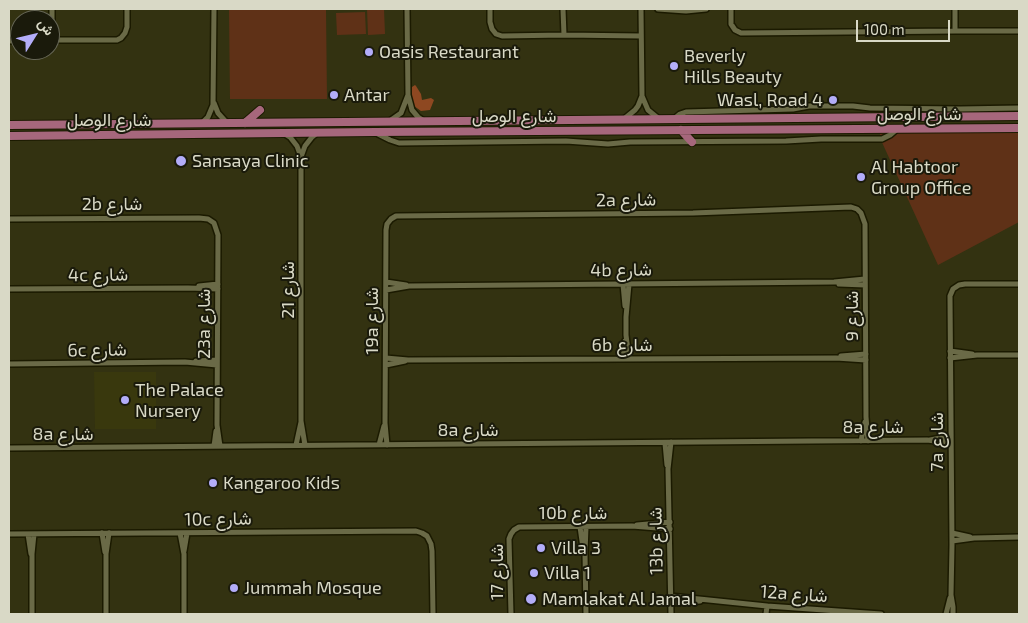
<!DOCTYPE html>
<meta charset="utf-8">
<style>
body{margin:0}
#map{position:relative;width:1028px;height:623px;overflow:hidden;background:#333211;font-family:"Exo 2",Vazirmatn,sans-serif}
canvas{display:block}
.frame{position:absolute;inset:0;border:10px solid #d9d9c6;pointer-events:none}
.north{position:absolute;left:10px;top:10px;width:50px;height:50px;box-sizing:border-box;background:#1a1a0b;border:1px solid #666656;border-radius:50%;rotate:54deg;font-size:14px;font-weight:700;line-height:20px;text-align:center;color:#d9d9c6}
.north::after{content:'';display:block;margin:auto;width:18px;height:22px;background:#b3adf9;clip-path:polygon(50% 0,100% 100%,50% 72%,0 100%)}
.scale{position:absolute;left:856px;top:20px;width:94px;height:22px;box-sizing:border-box;border:2px solid #d9d9c6;border-top:0;padding-left:6px;font-size:15px;line-height:18px;white-space:nowrap;color:#d9d9c6;-webkit-text-stroke:4px #1a1a0b;paint-order:stroke}
</style>
<div id="map">
<canvas width="1028" height="623"></canvas>
<div class="frame"></div>
<div class="north">ش</div>
<div class="scale">100 m</div>
</div>
<script>
const ctx = document.querySelector('canvas').getContext('2d');
ctx.lineJoin = 'round';
function fill(path, color) {
  ctx.fillStyle = color;
  ctx.fill(path, 'evenodd');
}
function poly(rows) {
  const path = new Path2D();
  for (const r of rows) {
    path.moveTo(r[0], r[1]);
    for (let i = 2; i < r.length; i += 2) path.lineTo(r[i], r[i + 1]);
  }
  return path;
}
function stroke(path, color, width, dash) {
  ctx.strokeStyle = color;
  ctx.lineWidth = width;
  ctx.lineCap = dash ? 'butt' : 'round';
  ctx.setLineDash(dash || []);
  ctx.stroke(path);
}
function label(font, color, halo, rows, align = 'center') {
  ctx.font = font + ' "Exo 2",Vazirmatn,sans-serif';
  ctx.lineWidth = 4;
  ctx.setLineDash([]);
  ctx.textBaseline = 'middle';
  ctx.strokeStyle = halo;
  ctx.fillStyle = color;
  for (const [text, x, y, turn = 0] of rows) {
    ctx.save();
    ctx.translate(x, y);
    ctx.rotate((+turn || 0) * Math.PI / 180);
    ctx.textAlign = isNaN(turn) ? turn : align;
    if (halo) ctx.strokeText(text, 0, 0);
    ctx.fillText(text, 0, 0);
    ctx.restore();
  }
}
fill(poly([
 [94,372,156,372,156,429,95,429]
]), '#39380d');
fill(poly([
 [229,9,326,9,327,99,230,99],
 [367,9,384,9,385,34,368,35],
 [365,12,366,34,337,35,336,13],
 [881,133,1019,133,1019,222,938,265,880,138,880,134]
]), '#5f3117');
fill(poly([
 [415,85,416,86,421,94,422,100,431,98,434,100,430,110,421,111,414,106,411,102,409,89]
]), '#8e4821');
const street = poly([
 [407,9,408,95,412,110,418,117,424,121],
 [490,9,490,22,492,29,496,34,502,36,564,35,641,36],
 [563,9,564,35],
 [658,9,686,11,706,9],
 [731,9,731,24,735,30,741,33,955,31,1019,31],
 [955,9,955,31],
 [50,40,117,40,121,38,125,33,127,27,127,9],
 [52,40,52,9],
 [9,41,20,40],
 [642,96,648,110,659,119],
 [214,103,218,113,227,123],
 [624,119,635,110,638,106,642,96,641,9],
 [674,119,680,114,686,112,793,109,809,106,853,106,870,108,960,109,1019,108],
 [391,120,401,113,408,95],
 [202,123,208,117,213,105,214,9],
 [285,134,290,137,297,146,301,157,301,421,305,445],
 [378,134,390,140,399,143,566,141,608,144,630,142,786,141,821,139,882,139,890,135,897,129],
 [301,157,305,146,312,137,317,133],
 [9,219,199,218,208,219,214,223,218,235,217,425,220,446],
 [386,282,406,285],
 [623,284,625,306],
 [629,284,626,317,626,335,629,359],
 [839,284,865,285],
 [199,286,218,284],
 [9,289,188,288,218,289],
 [386,290,409,286,834,282,865,279],
 [950,351,972,354],
 [841,356,866,354],
 [386,358,408,360,836,358,866,360],
 [950,358,977,355,1019,355],
 [623,359,625,341],
 [196,361,217,360],
 [9,364,185,362,217,365],
 [386,365,405,361],
 [930,440,951,436],
 [861,441,865,422],
 [665,443,667,465],
 [296,445,301,422],
 [379,445,384,426],
 [387,445,385,423,386,230,387,224,391,219,396,216,693,213,851,207,857,209,861,213,865,224,866,417,868,441],
 [214,446,216,431],
 [9,448,927,440,951,443],
 [637,525,670,522],
 [580,527,583,548],
 [102,533,105,552],
 [180,533,184,554,184,614],
 [952,533,970,537],
 [9,534,416,531,422,533,427,536,431,544,432,551,433,614],
 [28,534,31,554],
 [952,541,974,538,1019,537],
 [184,551,187,533],
 [670,596,767,606,881,614],
 [671,603,700,601],
 [32,614,32,554,34,534],
 [106,614,106,554,109,533],
 [511,614,509,539,511,534,514,530,519,527,632,526,670,529],
 [586,614,585,553,586,527],
 [671,614,668,469,671,442],
 [766,614,767,606],
 [946,614,950,598],
 [953,614,953,607,951,595,952,545,950,296,953,289,959,285,965,284,1019,284]
]);
const primary = poly([
 [245,123,260,110],
 [9,125,1019,116],
 [681,130,692,142],
 [9,136,375,132,1019,128]
]);
stroke(street, '#1b1a00', 8);
stroke(primary, '#1b1a00', 10);
stroke(street, '#6a6a47', 5);
stroke(primary, '#a6677c', 8);
for (const [x, y, r, color] of [
 [369,52,5,"#b3adf9"],
 [674,66,5,"#b3adf9"],
 [334,95,5,"#b3adf9"],
 [833,100,5,"#b3adf9"],
 [181,161,6,"#b3adf9"],
 [861,177,5,"#b3adf9"],
 [125,400,5,"#b3adf9"],
 [213,483,5,"#b3adf9"],
 [541,548,5,"#b3adf9"],
 [534,573,5,"#b3adf9"],
 [234,588,5,"#b3adf9"],
 [531,599,6,"#b3adf9"]
]) {
  const dot = new Path2D();
  dot.arc(x, y, r, 0, 2 * Math.PI);
  ctx.fillStyle = color;
  ctx.fill(dot);
  stroke(dot, '#1a1a0b', 2);
}
label('18px', '#d9d9c6', '#1a1a0b', [
 ["Oasis Restaurant",379,52],
 ["Beverly",684,56],
 ["Hills Beauty",684,77],
 ["Antar",344,95],
 ["Wasl, Road 4",823,100,"right"],
 ["Sansaya Clinic",192,161],
 ["Al Habtoor",871,167],
 ["Group Office",871,188],
 ["The Palace",135,390],
 ["Nursery",135,411],
 ["Kangaroo Kids",223,483],
 ["Villa 3",551,548],
 ["Villa 1",544,573],
 ["Jummah Mosque",244,588],
 ["Mamlakat Al Jamal",542,599]
], 'left');
label('18px', '#d9d9c6', '#1a1a0b', [
 ["شارع الوصل",919,114],
 ["شارع الوصل",514,116],
 ["شارع الوصل",109,120],
 ["2a شارع",626,200,-1],
 ["2b شارع",112,204],
 ["4b شارع",621,270,-1],
 ["4c شارع",98,275,-1],
 ["شارع 21",288,290,-90],
 ["شارع 9",852,316,-90],
 ["19a شارع",372,321,-90],
 ["23a شارع",204,324,-90],
 ["6b شارع",622,345],
 ["6c شارع",97,350,-1],
 ["8a شارع",873,427],
 ["8a شارع",468,430],
 ["8a شارع",63,434],
 ["7a شارع",937,442,-90],
 ["10b شارع",573,513],
 ["10c شارع",218,519,-1],
 ["13b شارع",656,541,-91],
 ["شارع 17",497,572,-90],
 ["12a شارع",794,594,4]
]);
</script>
